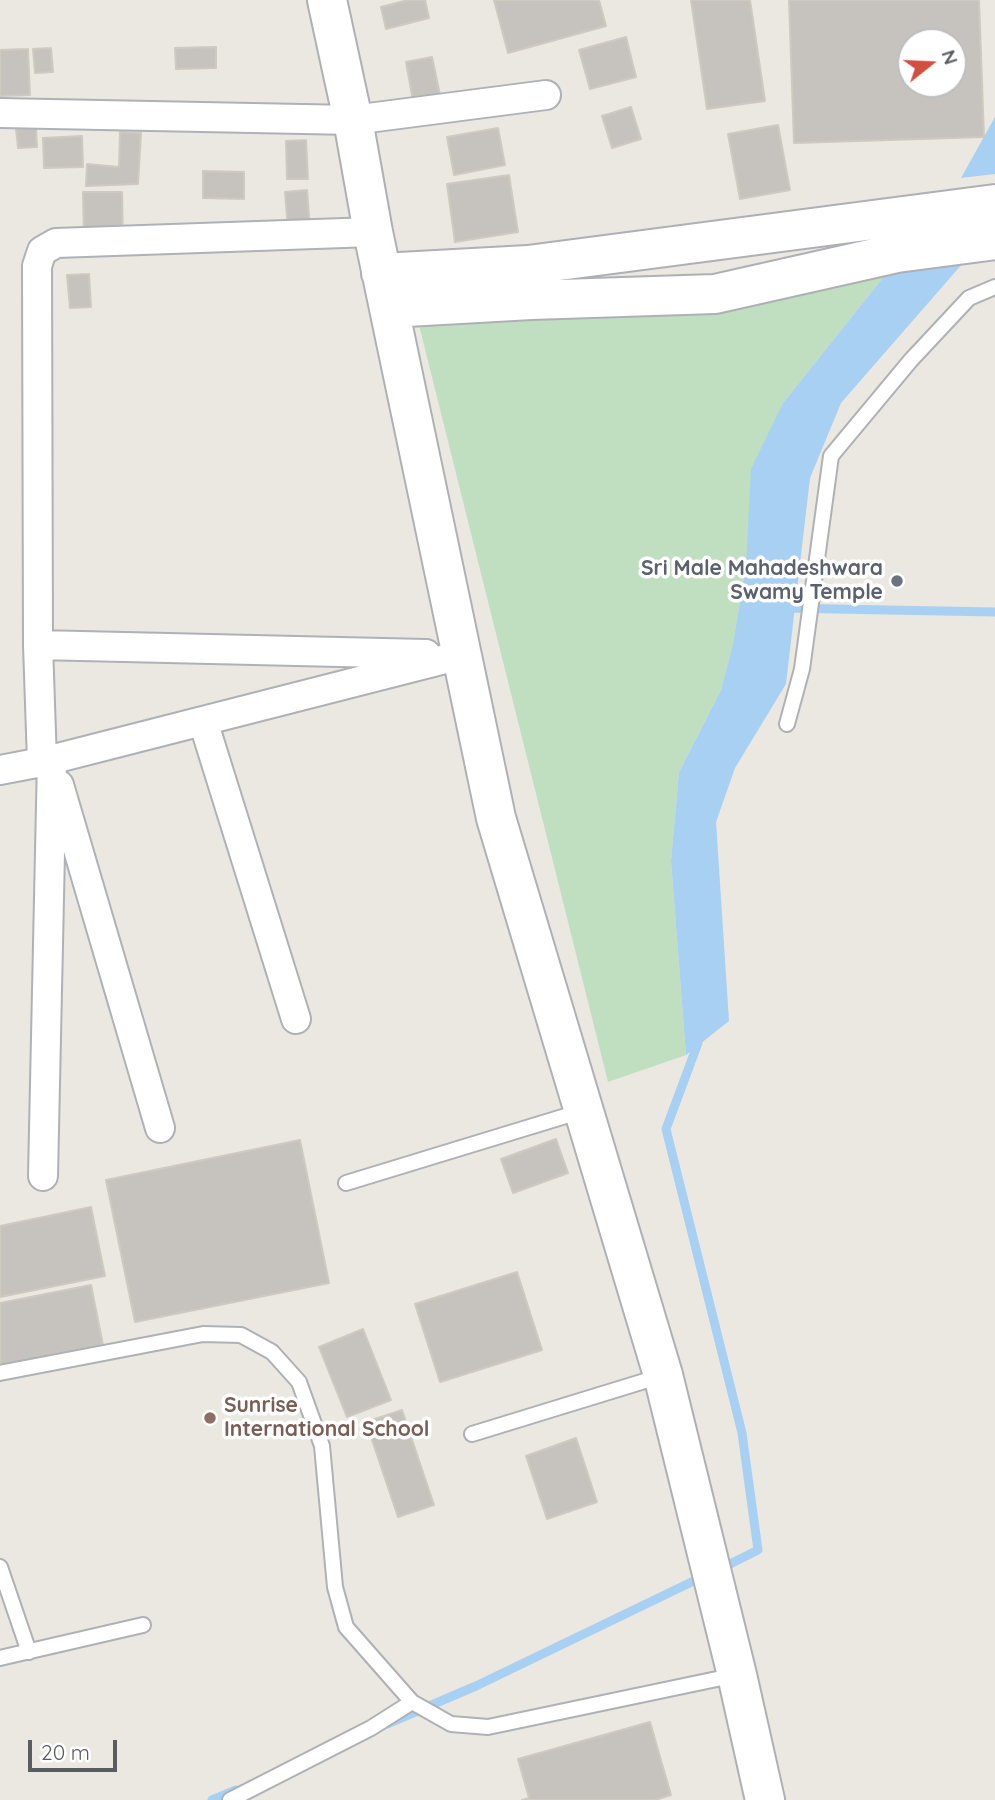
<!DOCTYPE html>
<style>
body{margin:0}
#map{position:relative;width:995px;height:1800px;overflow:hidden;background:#eae8e1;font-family:Quicksand,sans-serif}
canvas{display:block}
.north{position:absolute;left:897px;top:28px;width:70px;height:70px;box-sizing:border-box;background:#fff;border:2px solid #bdbebf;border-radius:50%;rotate:72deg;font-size:19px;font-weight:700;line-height:28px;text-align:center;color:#595c60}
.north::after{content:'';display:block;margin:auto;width:24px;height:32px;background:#d14f40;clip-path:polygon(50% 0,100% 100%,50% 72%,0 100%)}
.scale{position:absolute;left:28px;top:1740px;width:89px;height:32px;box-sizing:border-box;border:4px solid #595c60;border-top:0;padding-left:9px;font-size:21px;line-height:24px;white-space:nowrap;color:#595c60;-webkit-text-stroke:5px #fff;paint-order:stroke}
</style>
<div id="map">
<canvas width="995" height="1800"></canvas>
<div class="north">N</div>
<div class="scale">20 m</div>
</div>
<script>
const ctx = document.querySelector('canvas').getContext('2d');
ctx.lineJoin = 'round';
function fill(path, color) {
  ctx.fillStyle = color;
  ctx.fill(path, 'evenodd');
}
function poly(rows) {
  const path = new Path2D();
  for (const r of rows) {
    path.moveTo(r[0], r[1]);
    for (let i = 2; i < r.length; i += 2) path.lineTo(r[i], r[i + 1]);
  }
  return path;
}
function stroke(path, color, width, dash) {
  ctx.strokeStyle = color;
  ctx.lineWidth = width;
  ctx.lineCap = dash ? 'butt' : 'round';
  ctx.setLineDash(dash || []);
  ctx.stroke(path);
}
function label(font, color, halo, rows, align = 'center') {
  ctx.font = font + ' Quicksand,sans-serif';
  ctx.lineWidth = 7;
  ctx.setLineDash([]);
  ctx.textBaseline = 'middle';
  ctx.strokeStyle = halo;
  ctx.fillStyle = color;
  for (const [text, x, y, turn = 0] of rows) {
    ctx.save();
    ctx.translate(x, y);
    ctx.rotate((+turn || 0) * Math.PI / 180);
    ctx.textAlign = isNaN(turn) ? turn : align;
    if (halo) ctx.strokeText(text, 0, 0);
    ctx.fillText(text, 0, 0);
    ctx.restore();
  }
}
fill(poly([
 [893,265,783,403,746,565,733,645,721,690,679,772,671,861,686,1055,608,1082,419,325]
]), '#c0dfc1');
fill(poly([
 [995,117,995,174,961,178],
 [963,263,841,403,810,478,786,684,735,768,716,822,729,1021,686,1055,671,861,679,772,721,690,733,644,746,565,751,469,783,403,893,265]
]), '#a8d0f3');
stroke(poly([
 [783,608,995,612],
 [698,1035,698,1043,666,1129,742,1433,758,1550,720,1569],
 [387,1724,476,1686,704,1576],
 [212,1800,236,1790]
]), '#a8d0f3', 9);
const building = poly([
 [408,0,425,0,429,18,386,29,381,7,408,0],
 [494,0,599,0,606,26,508,53,494,0],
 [691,0,750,0,765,101,707,109,691,0],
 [789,0,979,0,984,137,794,143,789,0],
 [911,42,953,42,953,84,911,84,911,42],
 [626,37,636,77,590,89,579,50,626,37],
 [216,47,216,68,176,69,175,48,216,47],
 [51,48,53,72,35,73,33,49,51,48],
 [28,49,30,95,0,96,0,50,28,49],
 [432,57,440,95,413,101,406,62,432,57],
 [631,107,641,139,612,148,602,116,631,107],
 [778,125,790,190,740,199,728,134,778,125],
 [36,128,37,147,18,148,16,129,36,128],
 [498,128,505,165,454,175,447,137,498,128],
 [120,132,141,133,138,184,86,186,87,164,119,167,120,132],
 [82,136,83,167,44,168,43,138,82,136],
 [306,140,308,179,287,179,286,141,306,140],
 [203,171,244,172,244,199,203,198,203,171],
 [509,175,518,232,455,242,447,184,509,175],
 [307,190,310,229,288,230,285,192,307,190],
 [83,192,122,192,123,241,84,241,83,192],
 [89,274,91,307,70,308,67,275,89,274],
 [556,1139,568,1173,513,1193,501,1159,556,1139],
 [300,1140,329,1283,135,1322,106,1180,300,1140],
 [91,1207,105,1276,0,1297,0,1226,91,1207],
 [517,1272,542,1350,440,1382,415,1304,517,1272],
 [91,1285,103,1345,0,1365,0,1303,91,1285],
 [363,1329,391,1400,347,1417,319,1347,363,1329],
 [402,1410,434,1505,398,1517,366,1422,402,1410],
 [576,1438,597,1502,547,1519,526,1456,576,1438],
 [650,1722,671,1795,655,1800,522,1800,529,1798,518,1759,650,1722]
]);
fill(building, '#c6c3be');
stroke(building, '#cecac0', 2);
const lane = poly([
 [787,724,802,669,831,456,911,360,969,298,995,287],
 [346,1183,582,1111],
 [0,1373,203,1334,241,1335,272,1352,299,1382,322,1446,335,1587,346,1627,412,1702,451,1724,488,1727,736,1675],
 [472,1434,661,1376],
 [0,1567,29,1652],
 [0,1658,143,1625],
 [230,1800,371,1728,412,1702]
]);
const street = poly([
 [0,113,353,120,546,95],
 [38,645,426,654],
 [203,721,296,1019],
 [42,762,38,645,37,266,42,251,56,243,373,232],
 [0,770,42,762,461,655],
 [59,785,160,1128],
 [43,1176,52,759]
]);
const secondary = poly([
 [327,0,353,120,373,232,496,818,663,1375,737,1675,765,1800],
 [381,273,528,265,995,204],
 [389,308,531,300,715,294,897,253,995,240]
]);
stroke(lane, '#aeb1b5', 18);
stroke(street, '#aeb1b5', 32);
stroke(secondary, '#aeb0b5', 42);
stroke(lane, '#fff', 14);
stroke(street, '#fff', 28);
stroke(secondary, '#fff', 38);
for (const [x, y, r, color] of [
 [897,581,7,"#6b7280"],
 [210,1418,7,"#8d6e63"]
]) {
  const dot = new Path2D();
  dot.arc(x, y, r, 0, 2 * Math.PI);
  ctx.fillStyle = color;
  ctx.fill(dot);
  stroke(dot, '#fff', 2.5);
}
label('bold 21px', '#5b616d', '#fff', [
 ["Sri Male Mahadeshwara",883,569],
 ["Swamy Temple",883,593]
], 'right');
label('bold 21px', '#785e54', '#fff', [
 ["Sunrise",224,1406],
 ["International School",224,1430]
], 'left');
</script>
